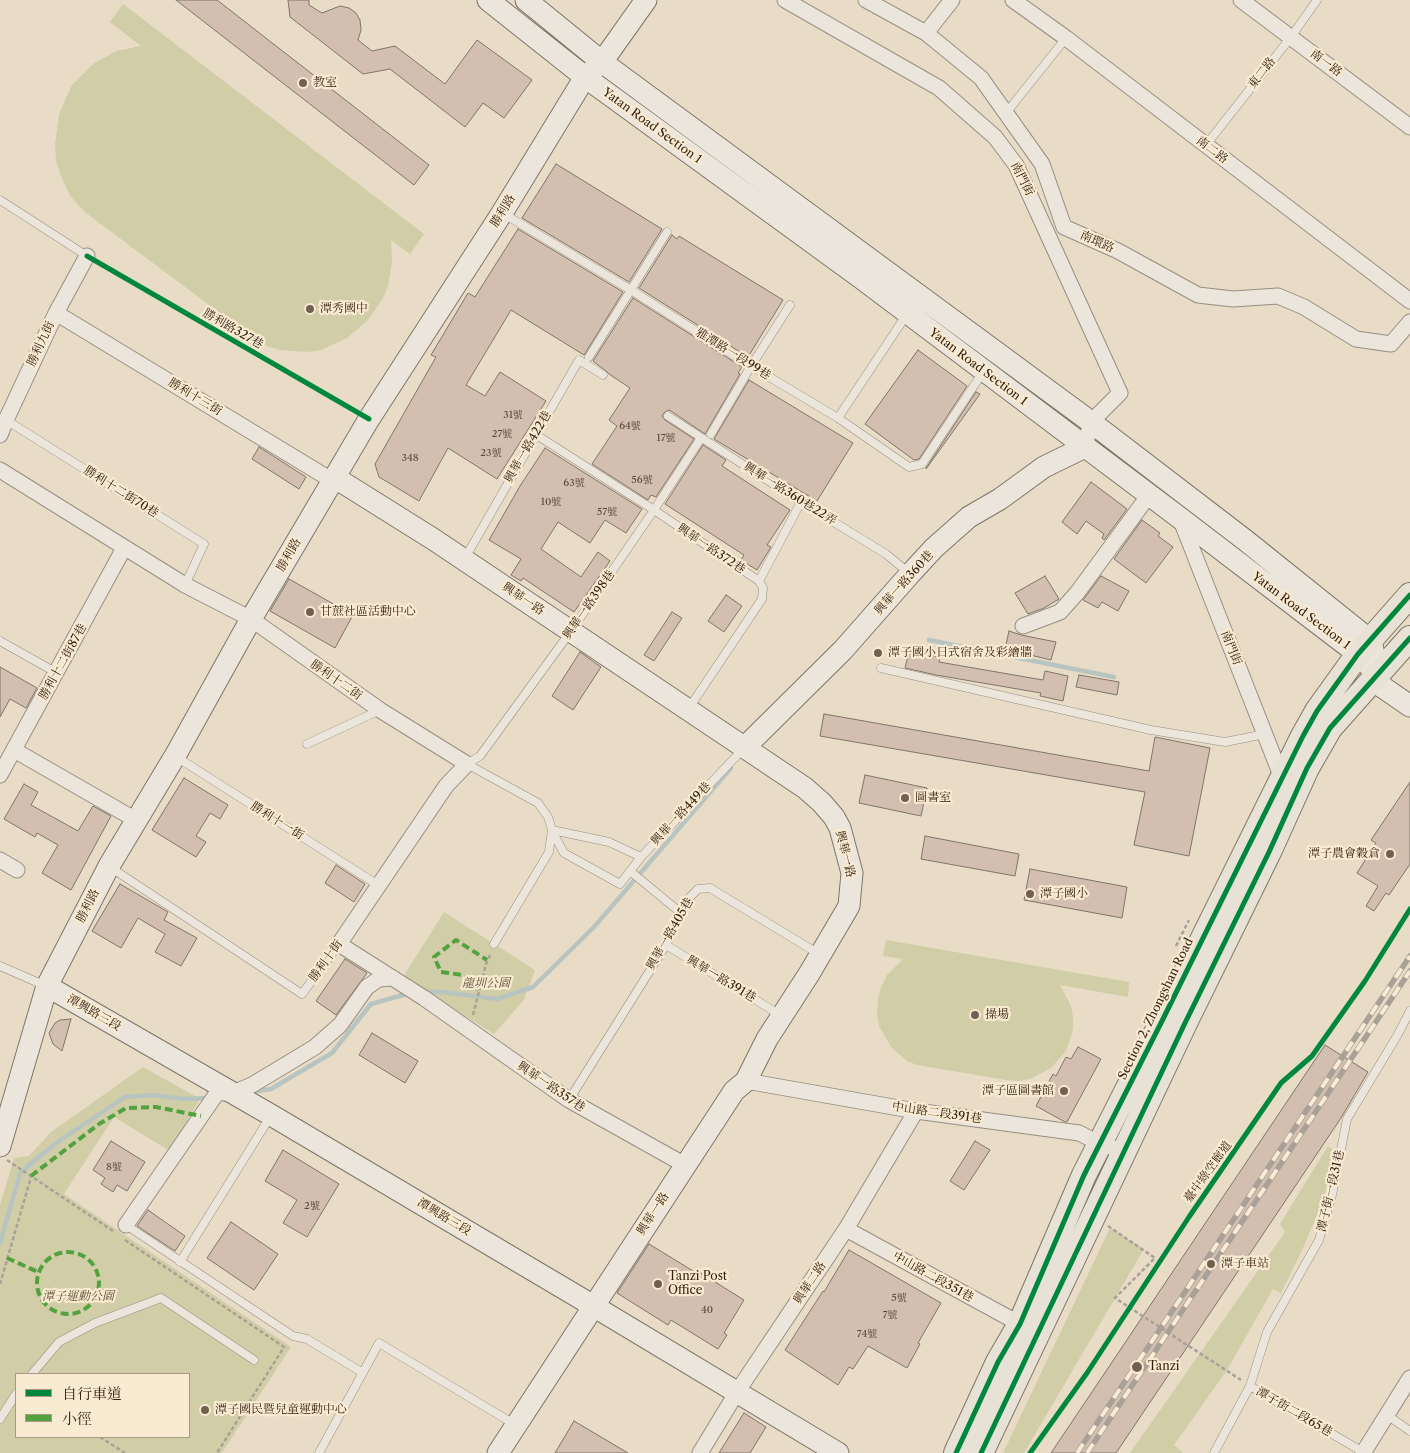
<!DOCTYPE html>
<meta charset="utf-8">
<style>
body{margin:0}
#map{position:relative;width:1410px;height:1453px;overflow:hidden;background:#e8dcc7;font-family:"Libre Caslon Text","Noto Serif TC",serif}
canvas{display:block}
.legend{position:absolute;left:15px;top:1373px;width:175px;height:65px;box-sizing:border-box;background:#f9ead2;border:1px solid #aa9884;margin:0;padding:6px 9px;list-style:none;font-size:15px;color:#331e10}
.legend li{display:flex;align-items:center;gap:10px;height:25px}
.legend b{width:25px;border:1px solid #aa9884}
</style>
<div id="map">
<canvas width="1410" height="1453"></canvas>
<ul class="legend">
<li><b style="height:6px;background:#00873e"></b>自行車道</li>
<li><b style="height:6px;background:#52a23f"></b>小徑</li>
</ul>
</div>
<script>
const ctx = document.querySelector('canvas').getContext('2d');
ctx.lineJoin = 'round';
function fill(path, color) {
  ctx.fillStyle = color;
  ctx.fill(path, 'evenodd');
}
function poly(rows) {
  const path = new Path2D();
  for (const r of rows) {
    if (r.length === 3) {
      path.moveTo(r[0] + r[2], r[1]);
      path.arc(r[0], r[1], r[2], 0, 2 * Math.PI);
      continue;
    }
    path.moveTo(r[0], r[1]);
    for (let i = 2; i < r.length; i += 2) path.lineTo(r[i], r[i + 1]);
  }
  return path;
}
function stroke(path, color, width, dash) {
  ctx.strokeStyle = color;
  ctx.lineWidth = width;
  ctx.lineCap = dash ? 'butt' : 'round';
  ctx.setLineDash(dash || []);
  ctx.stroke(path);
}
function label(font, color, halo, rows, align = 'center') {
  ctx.font = font + ' "Libre Caslon Text","Noto Serif TC",serif';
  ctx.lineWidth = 4.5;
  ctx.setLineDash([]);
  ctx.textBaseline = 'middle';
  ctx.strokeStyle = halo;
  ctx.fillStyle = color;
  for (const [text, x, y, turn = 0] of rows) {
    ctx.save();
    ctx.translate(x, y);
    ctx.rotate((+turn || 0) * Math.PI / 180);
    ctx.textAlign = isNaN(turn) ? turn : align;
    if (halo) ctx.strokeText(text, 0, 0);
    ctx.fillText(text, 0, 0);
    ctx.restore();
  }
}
fill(poly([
 [123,4,424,234,410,254,391,240,392,261,388,287,382,300,367,321,347,338,321,350,307,352,280,350,267,346,248,334,86,213,70,196,60,174,56,160,55,145,59,114,72,85,93,64,116,51,141,46,110,22],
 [444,912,535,970,524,1000,494,1034,403,977],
 [886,940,1129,982,1128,997,1060,985,1071,1006,1073,1017,1073,1029,1070,1040,1066,1051,1051,1068,1030,1079,1018,1081,1006,1080,917,1065,907,1061,891,1047,879,1026,877,1013,878,999,881,987,887,975,903,959,883,956],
 [143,1067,200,1099,170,1151,114,1117,64,1194,291,1347,222,1453,0,1453,0,1205,14,1158,29,1156,51,1132],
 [16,1374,189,1374,189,1437,16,1437],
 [1328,1146,1334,1151,1324,1199,1303,1248,1281,1293,1273,1289,1227,1370,1174,1445,1183,1453,1130,1453,1285,1232,1280,1224],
 [1110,1228,1144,1249,1024,1453,1003,1453]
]), '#d1cda7');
stroke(poly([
 [929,640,1114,677],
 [423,992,442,992,497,999,533,987,594,927,731,768],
 [251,1092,271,1089,332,1053,371,1004,410,993],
 [0,1243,20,1174,29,1165,59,1141,125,1097,153,1095,184,1099,208,1098]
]), '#b8c4bf', 4.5);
const building = poly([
 [176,0,217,0,429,165,414,185,176,0],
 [288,0,309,0,309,5,322,13,340,6,349,8,356,13,360,20,361,30,358,40,372,51,395,46,445,84,477,40,532,80,504,118,483,103,465,127,390,69,363,74,290,17,288,0],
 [556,164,662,229,629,282,522,218,556,164],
 [518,229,623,292,584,355,511,310,466,385,485,396,500,372,546,401,497,479,448,448,419,501,379,477,375,464,436,357,431,355,468,293,475,297,518,229],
 [672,235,677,239,679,236,783,300,748,357,639,288,672,235],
 [633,298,742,367,738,373,740,374,705,434,671,411,668,410,664,413,662,416,665,420,694,439,656,497,651,495,648,500,592,464,617,426,609,420,630,388,609,374,606,371,593,361,633,298],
 [918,350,967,386,919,459,914,460,865,424,918,350],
 [749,380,853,443,817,501,714,439,749,380],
 [976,392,980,394,926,469,926,468,976,392],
 [703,445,726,460,722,466,790,510,767,545,771,547,757,570,741,560,744,555,665,504,703,445],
 [259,447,306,477,299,489,252,459,259,447],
 [545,448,642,509,626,533,605,520,590,543,558,522,541,549,581,577,598,552,610,561,574,612,523,578,521,581,511,575,521,559,489,540,520,486,545,448],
 [1091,482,1127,509,1104,540,1102,538,1104,534,1086,521,1077,534,1062,522,1091,482],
 [1142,520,1160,533,1158,536,1173,547,1146,583,1114,559,1142,520],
 [1045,576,1059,599,1044,608,1028,614,1015,593,1045,576],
 [1101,576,1129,591,1118,611,1102,602,1098,608,1083,600,1101,576],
 [289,579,353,615,335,648,270,611,289,579],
 [726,595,742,606,724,632,708,621,726,595],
 [672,612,682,618,654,661,644,655,672,612],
 [1009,631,1021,635,1056,642,1051,660,1005,649,1009,631],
 [909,651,940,657,939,662,1043,680,1045,671,1068,676,1063,701,1040,696,1041,693,936,675,905,668,909,651],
 [580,652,601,667,573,710,552,696,580,652],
 [0,667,37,688,26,708,10,699,0,717,0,667],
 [1079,675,1119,682,1117,695,1076,687,1079,675],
 [824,714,1149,771,1155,737,1210,748,1189,856,1134,845,1145,792,820,736,824,714],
 [865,775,927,788,921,816,859,803,865,775],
 [184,778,228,805,220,819,210,813,196,836,206,842,196,857,152,830,184,778],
 [1410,782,1410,864,1389,895,1386,893,1374,911,1366,906,1378,886,1357,873,1376,843,1371,840,1410,782],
 [24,784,38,792,31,805,78,831,93,806,111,816,71,890,42,873,58,845,37,833,35,837,4,819,24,784],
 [925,836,1019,854,1015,876,921,859,925,836],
 [336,865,365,884,354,902,325,883,336,865],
 [1030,869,1127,887,1122,918,1024,900,1030,869],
 [120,884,168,912,164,920,197,938,181,966,155,952,165,934,138,918,121,948,92,931,120,884],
 [345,959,367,973,336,1015,316,1001,345,959],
 [71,1019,62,1051,53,1044,49,1033,55,1023,60,1020,71,1019],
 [372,1033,418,1061,405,1083,359,1055,372,1033],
 [1325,1045,1368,1072,1341,1118,1116,1453,1051,1453,1325,1045],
 [1078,1047,1101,1059,1067,1122,1065,1122,1036,1106,1053,1074,1056,1076,1066,1057,1071,1059,1078,1047],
 [111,1141,145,1162,127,1191,117,1185,113,1192,101,1184,105,1178,93,1170,111,1141],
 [975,1141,990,1150,964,1190,950,1181,975,1141],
 [283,1150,339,1184,307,1237,283,1223,297,1200,265,1181,283,1150],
 [148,1210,185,1236,175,1251,137,1226,148,1210],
 [231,1222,278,1254,254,1290,207,1258,231,1222],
 [649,1244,698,1274,699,1272,744,1300,724,1333,727,1335,718,1349,671,1320,668,1325,617,1293,649,1244],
 [849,1250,941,1303,918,1343,920,1344,907,1368,868,1346,853,1369,849,1367,838,1385,785,1350,823,1291,824,1292,849,1250],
 [744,1413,766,1427,750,1453,719,1453,744,1413],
 [574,1421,628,1453,555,1453,574,1421]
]);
fill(building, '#d3bfb0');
stroke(building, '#7e7568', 1);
const lane = poly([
 [1006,113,1066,38],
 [1206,145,1291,37,1317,0],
 [0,200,87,256],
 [504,214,631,290,751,366,838,418,907,314],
 [589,357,667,232],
 [668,416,801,502,886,554,909,573],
 [838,418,909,467,922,464,983,372],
 [6,420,204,544,185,585],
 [535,434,654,510,759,581,763,588,762,599,689,708],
 [711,434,751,366,790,305],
 [465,558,579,360,603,375],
 [759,581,801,502],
 [0,641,57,673],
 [881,668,1151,730,1225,742,1265,734],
 [307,744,380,710],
 [175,756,378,885],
 [552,830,609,842,641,857],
 [552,831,564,853,620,884,641,857,744,748],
 [110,867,302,994,339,944],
 [630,871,681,913],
 [494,944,549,852,552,830,548,817,538,803,467,764,480,756,571,631,654,510,701,438],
 [666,945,777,1013],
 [0,966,46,986],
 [569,1100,666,945,688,899,698,889,710,888,819,954],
 [126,1225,293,1336,307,1339,363,1373],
 [180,1262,270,1117],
 [32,1374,59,1342,95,1323,161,1298,254,1360],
 [1250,1386,1363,1452],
 [1387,1415,1410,1431],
 [0,1419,16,1394],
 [319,1453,379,1343,514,1424],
 [1214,1453,1250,1386,1267,1332,1319,1240,1332,1195,1347,1119,1397,1036,1410,1011]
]);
const street = poly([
 [785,0,939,88,995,137,1016,165,1120,393,1091,422,1085,447],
 [866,0,926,33,981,78,1042,164,1064,227,1118,251,1198,295,1233,299,1278,296,1304,307,1356,339,1391,344,1410,322],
 [1013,0,1066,38,1410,301],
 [1241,0,1410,127],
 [926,33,952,0],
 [56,313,328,478,334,477],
 [0,435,6,420,56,313,87,256],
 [0,470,185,585,251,619,380,710,467,764,446,786,339,944,424,998,569,1100,685,1165],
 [1180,518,1282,778],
 [1023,626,1060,612,1077,593,1149,495],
 [14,750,136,820],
 [0,775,124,548],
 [0,860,17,870],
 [746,1081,916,1111,1079,1133,1101,1144,1125,1152],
 [126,1225,217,1093,233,1093,252,1085,315,1047,340,1025,367,987,379,979,393,978],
 [846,1229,1020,1324],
 [700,1453,737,1392,846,1229,916,1111],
 [1363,1453,1410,1378]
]);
const secondary = poly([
 [488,0,585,77,861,278,1180,518,1358,654,1369,666],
 [526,0,602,62,1091,422,1245,540,1371,641,1381,686,1410,706],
 [334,477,433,539,805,788,822,803,834,817,840,828,852,873,849,906,809,974,767,1039,746,1081,734,1091,498,1453],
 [745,747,843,650,910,574,934,548,969,517,1000,499,1044,467,1085,447],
 [47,986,271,1115,580,1298,838,1453],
 [0,1146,47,986,109,866,175,756,251,619,369,419,502,213,585,77,602,62,646,0]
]);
const primary = poly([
 [956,1453,998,1362,1020,1324,1084,1175,1163,1019,1303,736,1317,711,1358,654,1410,595],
 [981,1453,1185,1023,1269,852,1307,768,1330,728,1410,638]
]);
stroke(lane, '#988e81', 9);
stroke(street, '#988e81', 17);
stroke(secondary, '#7e7568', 23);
stroke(primary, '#7e7568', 26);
stroke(poly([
 [1176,946,1189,920],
 [473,1015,486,964,491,953],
 [7,1160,113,1231],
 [1108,1226,1155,1258,1115,1298,1241,1380],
 [125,1240,284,1347,217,1453],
 [0,1284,31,1177],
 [100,1437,125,1453]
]), '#a9a198', 2.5, [4, 2.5]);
stroke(lane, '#ebe5db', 8);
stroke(street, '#ebe5db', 15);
stroke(secondary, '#ebe5db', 21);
stroke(primary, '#e8e1d5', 24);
const rail = poly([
 [1077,1453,1410,956],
 [1087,1453,1410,971]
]);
stroke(rail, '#a9a198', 5.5);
stroke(rail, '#f9ead2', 4, [11]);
stroke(poly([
 [479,990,463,975,441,972,434,957,456,940,487,960],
 [31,1176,99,1124,126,1108,156,1107,201,1116],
 [68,1283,31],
 [7,1258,38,1272]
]), '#52a23f', 4, [8, 4]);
stroke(poly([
 [87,256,369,419],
 [956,1453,998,1362,1020,1324,1084,1175,1163,1019,1303,736,1317,711,1358,654,1410,595],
 [981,1453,1185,1023,1269,852,1307,768,1330,728,1410,638],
 [1030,1453,1087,1373,1189,1217,1281,1083,1312,1056,1365,981,1410,909]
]), '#00873e', 5);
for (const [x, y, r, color] of [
 [303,83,5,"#726050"],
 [310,309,5,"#726050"],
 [310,612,5,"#726050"],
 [878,653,5,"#726050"],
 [905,798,5,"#726050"],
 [1390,854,5,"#726050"],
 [1030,894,5,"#726050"],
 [975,1015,5,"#726050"],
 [1064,1091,5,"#726050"],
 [1211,1264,5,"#726050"],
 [658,1284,5,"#726050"],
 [1137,1367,6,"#726050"],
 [205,1410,5,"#726050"]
]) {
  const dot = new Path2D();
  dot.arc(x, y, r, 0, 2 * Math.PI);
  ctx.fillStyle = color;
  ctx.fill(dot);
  stroke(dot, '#f9ead2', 2);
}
label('10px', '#5b4638', null, [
 ["31號",513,415],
 ["64號",630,426],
 ["27號",502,434],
 ["17號",666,438],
 ["23號",491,453],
 ["348",410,458],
 ["56號",642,480],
 ["63號",574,483],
 ["10號",551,502],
 ["57號",607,512],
 ["8號",114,1167],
 ["2號",312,1206],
 ["5號",899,1298],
 ["40",707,1310],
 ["7號",890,1315],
 ["74號",867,1334]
]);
label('12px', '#331e10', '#f9ead2', [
 ["南一路",1326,63,37],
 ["東二路",1262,73,-52],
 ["Yatan Road Section 1",652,126,36],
 ["南二路",1212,150,37],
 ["南門街",1022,179,63],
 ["勝利路",503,211,-58],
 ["南環路",1097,242,24],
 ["勝利路327巷",233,329,30],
 ["勝利九街",41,344,-65],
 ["雅潭路一段99巷",733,354,32],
 ["Yatan Road Section 1",978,367,37],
 ["勝利十三街",195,397,31],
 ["興華一路422巷",528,447,-60],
 ["勝利十二街70巷",121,492,32],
 ["興華一路360巷22弄",790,494,32],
 ["興華一路372巷",711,549,34],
 ["勝利路",289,555,-60],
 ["興華一路360巷",904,583,-48],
 ["興華一路",523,599,34],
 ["興華一路398巷",589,605,-55],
 ["Yatan Road Section 1",1301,611,37],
 ["南門街",1231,648,68],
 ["勝利十二街87巷",63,662,-61],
 ["勝利十二街",336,680,35],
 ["興華一路449巷",681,814,-47],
 ["勝利十一街",277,821,32],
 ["興華一路",845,854,76],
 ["勝利路",88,906,-63],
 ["興華一路405巷",670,934,-60],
 ["勝利十街",326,961,-54],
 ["興華一路391巷",721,979,31],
 ["Section 2, Zhongshan Road",1156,1009,-64],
 ["潭興路三段",94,1013,30],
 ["興華一路357巷",551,1087,34],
 ["中山路二段391巷",937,1113,8],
 ["臺中綠空廊道",1208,1172,-54],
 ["潭子街一段31巷",1331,1191,-77],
 ["興華一路",653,1214,-57],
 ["潭興路三段",444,1217,31],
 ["中山路二段351巷",933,1277,29],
 ["興華二路",810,1283,-56],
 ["潭子街二段65巷",1294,1412,30]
]);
label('12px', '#331e10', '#f9ead2', [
 ["教室",313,83],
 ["潭秀國中",320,309],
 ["甘蔗社區活動中心",320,612],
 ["潭子國小日式宿舍及彩繪牆",888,653],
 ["圖書室",915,798],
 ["潭子農會穀倉",1380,854,"right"],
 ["潭子國小",1040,894],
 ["操場",985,1015],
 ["潭子區圖書館",1054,1091,"right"],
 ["潭子車站",1221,1264],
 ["Tanzi Post",668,1277],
 ["Office",668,1291],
 ["Tanzi",1148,1367],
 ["潭子國民暨兒童運動中心",215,1410]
], 'left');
label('italic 12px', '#5d4f36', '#f9ead2', [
 ["龍圳公園",486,984],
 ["潭子運動公園",78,1297]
]);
</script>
